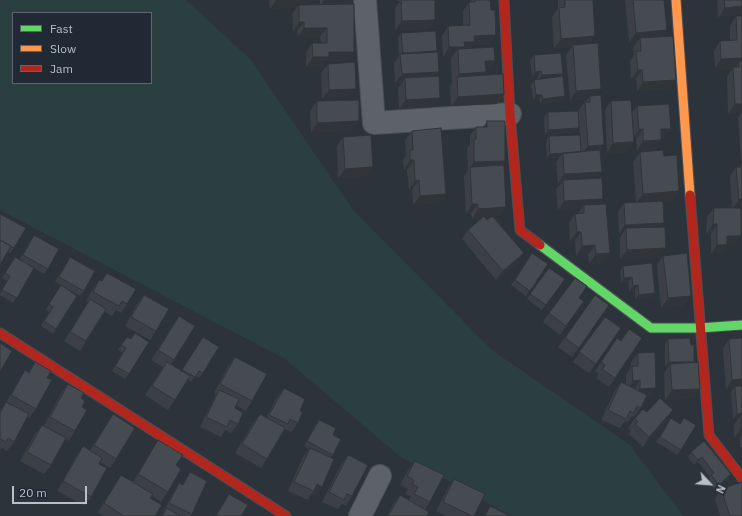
<!DOCTYPE html>
<style>
body{margin:0}
#map{position:relative;width:742px;height:516px;overflow:hidden;background:#2d333a;font-family:"IBM Plex Sans",sans-serif}
canvas{display:block}
.legend{position:absolute;left:12px;top:12px;width:140px;height:72px;box-sizing:border-box;background:#202934;border:1px solid #5d6570;margin:0;padding:5px 7px;list-style:none;font-size:12px;color:#b8bfc9}
.legend li{display:flex;align-items:center;gap:8px;height:20px}
.legend b{width:20px;border:1px solid #5d6570}
.north{position:absolute;left:690px;top:464px;width:40px;height:40px;-webkit-text-stroke:3px #202934;paint-order:stroke;rotate:116deg;font-size:11px;font-weight:700;line-height:16px;text-align:center;color:#b8bfc9}
.north::after{content:'';display:block;margin:auto;width:14px;height:18px;background:#b8bfc9;clip-path:polygon(50% 0,100% 100%,50% 72%,0 100%)}
.scale{position:absolute;left:12px;top:486px;width:75px;height:18px;box-sizing:border-box;border:2px solid #b8bfc9;border-top:0;padding-left:5px;font-size:12px;line-height:14px;white-space:nowrap;color:#b8bfc9;-webkit-text-stroke:3px #202934;paint-order:stroke}
</style>
<div id="map">
<canvas width="742" height="516"></canvas>
<ul class="legend">
<li><b style="height:5px;background:#63d668"></b>Fast</li>
<li><b style="height:5px;background:#ff974d"></b>Slow</li>
<li><b style="height:5px;background:#b3261e"></b>Jam</li>
</ul>
<div class="north">N</div>
<div class="scale">20 m</div>
</div>
<script>
const ctx = document.querySelector('canvas').getContext('2d');
ctx.lineJoin = 'round';
function fill(path, color) {
  ctx.fillStyle = color;
  ctx.fill(path, 'evenodd');
}
function poly(rows) {
  const path = new Path2D();
  for (const r of rows) {
    path.moveTo(r[0], r[1]);
    for (let i = 2; i < r.length; i += 2) path.lineTo(r[i], r[i + 1]);
  }
  return path;
}
function stroke(path, color, width, dash) {
  ctx.strokeStyle = color;
  ctx.lineWidth = width;
  ctx.lineCap = dash ? 'butt' : 'round';
  ctx.setLineDash(dash || []);
  ctx.stroke(path);
}
fill(poly([
 [0,0,186,0,251,60,353,210,492,350,630,445,683,516,511,516,451,482,402,458,285,359,0,210],
 [13,13,151,13,151,83,13,83]
]), '#2b3e40');
const street = poly([
 [365,0,374,123,510,114],
 [360,516,380,476]
]);
const fast = poly([
 [540,245,651,328,699,328,742,325]
]);
const slow = poly([
 [676,0,690,195]
]);
const jam = poly([
 [504,0,510,114,520,230,540,245],
 [690,195,709,435,742,478],
 [0,333,286,516]
]);
stroke(street, '#4a4f54', 24);
stroke(fast, '#4a4f54', 11);
stroke(slow, '#4a4f54', 11);
stroke(jam, '#4a4f54', 11);
stroke(street, '#5d6168', 22);
stroke(fast, '#63d668', 9);
stroke(slow, '#ff974d', 9);
stroke(jam, '#b3261e', 9);
fill(poly([
 [269,0,312,0,309,4,320,4,320,0,353,0,350,4,348,61,326,61,322,67,306,67,306,53,312,43,321,43,320,37,298,37,297,31,293,31,292,14,297,7,270,9],
 [397,0,435,0,429,29,395,30,395,8,400,1,397,1],
 [471,0,490,0,491,10,496,35,489,44,472,45,470,48,489,70,486,70,486,72,484,75,504,94,497,104,451,106,450,86,452,83,451,59,452,57,443,57,442,36,448,26,463,26,463,11],
 [558,0,593,0,590,44,597,96,602,172,597,178,603,263,589,264,588,255,576,256,575,241,570,241,569,223,575,214,578,213,581,209,558,210,556,189,561,184,558,184,556,162,559,158,547,158,546,141,549,136,580,135,578,111,587,99,570,101,566,55,572,47,554,48,552,17,558,8],
 [625,0,664,0,667,30,663,36,676,80,669,89,637,91,636,79,631,79,630,61,634,55,633,48,637,42,629,42],
 [717,0,742,0,718,18],
 [736,16,742,16,742,161,741,161,738,118,741,113,728,114,727,76,733,68,715,69,714,51,720,41,730,41,730,26],
 [401,33,437,52,439,72,435,76,433,107,399,109,398,88,402,83,395,83,394,63,399,56,398,38],
 [534,55,563,74,561,77,565,96,561,101,540,104,539,100,533,100,531,85,534,80,538,79,538,76,532,77,530,60],
 [328,64,350,98,322,99,321,73],
 [317,101,353,131,311,132,310,111],
 [611,101,632,113,637,106,671,129,664,138,661,138,661,140,655,150,637,151,636,139,634,139,634,142,627,152,607,153,605,110],
 [548,112,575,133,545,135,544,117],
 [487,121,505,161,503,165,500,217,494,217,524,253,518,263,496,280,462,239,468,230,482,218,472,219,471,213,466,214,464,176,468,170,467,148,470,145,470,136,476,127,483,127],
 [490,217,487,220,485,218],
 [412,131,446,194,439,203,413,205,412,190,409,190,407,170,404,170,403,160,406,155,405,140],
 [343,137,366,177,338,178,337,146],
 [640,152,664,156,673,201,661,201,661,227,659,258,620,259,620,238,622,234,619,234,618,212,624,203,636,202,633,162],
 [742,163,742,232,741,232,734,245,727,245,721,254,711,254,711,234,706,234,707,217,714,208,732,208,730,176,736,167,740,167],
 [0,214,14,248,10,253,8,252],
 [34,235,48,269,44,274,34,268,13,303,0,295,0,293,7,281,2,278,15,257,19,260],
 [532,253,548,264,526,296,511,285],
 [663,256,685,305,661,308,657,265],
 [70,257,84,291,80,296,55,282],
 [623,266,655,293,652,298,635,299,635,290,629,291,628,282,621,283,620,271],
 [549,268,565,279,542,310,527,299],
 [107,273,127,304,121,313,116,310,112,316,105,312,80,351,64,341,88,302,86,301,93,289,99,280,101,281],
 [61,285,56,329,53,334,41,326,49,312,46,309],
 [144,295,156,331,150,340,125,326,137,304],
 [595,295,609,305,572,357,558,347],
 [584,301,560,335,543,322,549,313],
 [179,316,174,360,171,364,181,371,200,342,203,373,199,378,196,376,191,382,188,380,168,410,145,395,163,367,151,360,172,326],
 [605,317,621,328,589,373,573,362],
 [127,337,129,374,125,379,112,371,123,353,118,350],
 [617,338,621,341,642,338,609,387,596,378,599,374,595,371],
 [742,338,742,447,740,447,740,438,734,438,734,425,739,418,733,419,731,391,733,389,726,389,723,349,729,339],
 [668,339,691,345,700,389,693,398,665,400,664,373,668,367,665,367,665,344],
 [638,353,650,398,645,398,641,408,634,417,632,416,627,423,625,421,620,428,601,420,614,392,621,382,626,385,626,375,631,367,631,362],
 [235,357,252,401,246,411,236,405,235,408,238,424,231,433,225,430,221,437,200,427,213,400,216,395,214,393,228,366],
 [35,362,47,378,36,409,29,418,27,417,14,442,7,451,2,448,0,450,0,411,6,402,19,380,25,370,28,372],
 [68,384,81,398,82,407,75,431,69,441,65,439,51,465,44,474,20,461,35,434,42,425,44,426,61,393],
 [284,388,300,411,298,423,291,432,285,429,267,459,261,468,235,453,253,423,260,414,266,418,277,397],
 [647,412,667,420,643,447,629,434,631,431,628,428,635,418],
 [113,414,116,459,110,468,100,462,99,464,91,497,85,506,57,491,76,456,83,446,90,450],
 [671,418,680,424,684,418,681,450,677,455,656,442],
 [319,420,333,435,333,455,331,457,322,487,315,496,311,494,308,500,288,491,303,457,309,449,304,446,315,425],
 [158,440,176,465,168,492,161,502,152,496,150,498,155,516,103,516,98,512,115,484,121,475,133,482,152,450],
 [704,441,731,474,728,479,715,490,708,480,710,477,698,462,694,465,688,457,691,452],
 [348,455,352,496,346,506,342,504,338,509,322,502,341,465],
 [415,461,430,502,425,510,427,516,387,516,393,504,400,495,409,500,411,496,405,494,408,489,400,485,408,470],
 [190,472,192,514,190,516,162,516,164,513,163,512,173,493,179,483,182,485],
 [454,479,474,516,446,516,436,511,448,488],
 [721,489,742,516,720,516,715,499],
 [229,494,241,516,215,516,223,503]
]), '#3c4046');
fill(poly([
 [276,0,312,0,307,7,299,5,297,7,270,9],
 [324,0,353,0,350,5,320,6],
 [742,6,742,15,718,18,725,8],
 [435,20,429,29,395,30,402,21],
 [299,22,304,22,297,31,293,31],
 [304,28,327,28,320,37,298,37],
 [667,30,661,39,640,38,637,42,629,42,636,33],
 [496,35,489,44,472,45,468,51,458,49,452,57,443,57,449,47,464,42,474,36],
 [595,36,589,45,573,45,572,47,554,48,561,39],
 [437,51,434,56,401,56,403,53],
 [329,52,354,52,348,61,326,61,322,67,306,67,313,57],
 [742,58,742,67,739,67,739,62,735,68,715,69,721,59],
 [485,61,495,61,489,70,479,71],
 [638,70,642,70,636,79,631,79],
 [541,71,538,76,532,77,535,72],
 [439,72,432,81,405,78,402,83,395,83,402,74],
 [486,72,479,82,457,77,459,74],
 [563,74,560,78,538,80,542,75],
 [676,80,669,89,637,91,643,82],
 [356,89,350,98,322,99,329,90],
 [601,89,595,99,590,96,587,99,570,101,576,91],
 [504,94,497,104,451,106,458,97],
 [536,95,542,95,539,100,533,100],
 [565,96,561,101,540,104,543,99],
 [440,98,433,107,399,109,406,100],
 [735,104,742,104,742,112,741,113,728,114],
 [359,121,353,131,311,132,317,123],
 [579,128,575,133,545,135,548,130],
 [643,129,636,139,632,139,639,130],
 [661,129,671,129,664,138,654,139],
 [661,140,655,150,637,151,643,141],
 [634,142,627,152,607,153,613,143],
 [604,145,597,155,581,155,588,146],
 [581,152,563,153,559,158,547,158,550,154],
 [410,160,414,160,407,170,404,170],
 [505,161,499,170,470,167,474,162],
 [373,167,366,177,338,178,345,169],
 [602,172,595,181,563,180,561,184,558,184,564,174],
 [419,180,412,190,409,190,415,181],
 [679,191,673,201,636,203,643,194],
 [446,194,439,203,413,205,420,196],
 [603,199,597,208,584,205,581,209,558,210,564,201],
 [742,199,742,208,732,209,739,200],
 [472,204,478,204,471,213,466,214],
 [506,207,500,217,472,219,478,209],
 [664,223,658,232,626,228,622,234,619,234,625,225],
 [713,224,717,224,711,234,706,234],
 [577,232,581,232,575,241,570,241],
 [727,236,741,236,734,245,727,245,721,254,711,254,717,245],
 [595,245,588,255,576,256,582,246],
 [666,248,659,258,620,259,627,250],
 [524,253,518,263,496,280,503,271],
 [610,253,603,263,589,264,596,254],
 [632,277,628,282,621,283,624,278],
 [638,285,635,290,629,291,633,286],
 [655,293,652,298,635,299,639,295],
 [691,296,685,305,661,308,668,298],
 [669,362,694,362,691,366,670,364,668,367,665,367],
 [742,379,742,388,735,386,733,389,726,389,732,380],
 [640,380,634,390,626,390,633,381],
 [656,388,650,398,634,398,640,389],
 [700,389,693,398,665,400,672,390],
 [673,410,667,420,643,447,649,437],
 [742,413,742,418,741,415,739,418,733,419,737,414],
 [741,428,742,428,742,435,740,438,734,438],
 [702,457,698,462,694,465,698,460],
 [731,474,728,479,715,490,719,485],
 [317,484,322,487,315,496,311,494,314,491]
]), '#313439');
const building = poly([
 [401,0,435,0,435,20,402,21,401,0],
 [475,0,490,0,491,10,495,10,496,35,474,36,475,42,464,42,465,47,449,47,448,26,470,25,469,2,475,2,475,0],
 [565,0,593,0,595,36,561,39,559,8,565,7,565,0],
 [633,0,664,0,667,30,636,33,633,0],
 [724,0,742,0,742,6,725,8,724,0],
 [354,4,354,52,329,52,329,57,313,57,312,43,327,43,327,28,304,28,304,22,299,22,299,5,354,4],
 [736,16,742,16,742,58,721,59,720,41,737,40,736,16],
 [436,31,437,51,403,53,401,33,436,31],
 [673,36,676,80,643,82,642,70,638,70,636,51,641,51,640,38,673,36],
 [598,43,601,89,576,91,573,45,598,43],
 [494,47,495,61,485,61,486,72,459,74,458,49,494,47],
 [438,52,439,72,402,74,400,54,438,52],
 [561,53,563,74,542,75,541,71,535,72,534,55,561,53],
 [742,61,742,104,735,104,733,67,739,67,739,62,742,61],
 [355,62,356,89,329,90,328,64,355,62],
 [503,74,504,94,458,97,457,77,503,74],
 [439,76,440,98,406,100,405,78,439,76],
 [563,76,565,96,543,99,542,95,536,95,534,80,563,76],
 [601,95,604,145,588,146,585,102,590,102,590,96,601,95],
 [359,100,359,121,317,123,317,101,359,100],
 [631,100,634,142,613,143,611,101,631,100],
 [669,104,671,129,661,129,661,140,643,141,643,129,639,130,637,106,669,104],
 [578,111,579,128,548,130,548,112,578,111],
 [487,121,505,121,505,161,474,162,474,139,476,139,476,127,487,127,487,121],
 [441,128,446,194,420,196,419,180,415,181,414,160,410,160,410,150,413,150,412,131,441,128],
 [371,135,373,167,345,169,343,137,371,135],
 [580,135,581,152,550,154,549,136,580,135],
 [600,150,602,172,564,174,563,153,600,150],
 [663,150,664,156,677,155,679,191,643,194,640,152,663,150],
 [504,165,506,207,478,209,478,204,472,204,470,167,504,165],
 [736,167,742,167,742,199,739,200,736,167],
 [602,178,603,199,564,201,563,180,602,178],
 [663,201,664,223,625,225,624,203,663,201],
 [606,204,610,253,596,254,595,245,582,246,581,232,577,232,575,214,584,213,584,205,606,204],
 [714,208,741,208,741,236,727,236,727,245,717,245,717,224,713,224,714,208],
 [0,214,26,228,14,248,0,240,0,214],
 [484,216,487,220,492,216,524,253,503,271,468,230,484,216],
 [665,227,666,248,627,250,626,228,665,227],
 [34,235,59,249,48,269,23,255,34,235],
 [0,240,11,246,0,265,0,240],
 [532,253,548,264,530,291,515,280,532,253],
 [687,253,691,296,668,298,663,256,687,253],
 [15,257,34,268,17,298,2,290,10,276,5,273,15,257],
 [70,257,95,271,84,291,59,277,70,257],
 [652,263,655,293,639,295,638,285,633,286,632,277,624,278,623,266,652,263],
 [549,268,565,279,546,305,530,294,549,268],
 [107,273,136,289,127,304,122,301,119,306,93,292,99,280,102,281,107,273],
 [575,278,587,286,579,298,584,301,566,326,549,313,575,278],
 [61,285,77,296,56,329,44,321,53,307,49,304,61,285],
 [144,295,169,309,156,331,131,317,144,295],
 [595,295,609,305,579,348,565,338,595,295],
 [90,299,106,309,86,341,70,332,90,299],
 [179,316,195,326,174,360,158,350,179,316],
 [605,317,621,328,596,364,579,352,605,317],
 [629,329,642,338,615,378,602,369,605,365,601,362,617,338,621,341,629,329],
 [135,333,149,342,129,374,115,366,126,348,121,345,127,337,131,339,135,333],
 [203,337,219,347,203,373,199,371,195,377,182,370,203,337],
 [690,338,691,345,694,345,694,362,669,362,668,339,690,338],
 [742,338,742,379,732,380,729,339,742,338],
 [0,343,12,351,0,372,0,343],
 [655,352,656,388,640,389,640,380,633,381,632,366,638,366,638,353,655,352],
 [235,357,267,374,252,401,220,384,235,357],
 [35,362,51,371,47,378,52,380,36,409,11,395,25,370,29,373,35,362],
 [167,362,190,376,175,400,152,386,167,362],
 [698,362,700,389,672,390,670,364,698,362],
 [621,382,647,395,641,408,637,406,634,413,630,411,626,419,608,410,621,382],
 [68,384,84,393,81,398,85,401,82,407,87,410,75,431,50,417,68,384],
 [735,386,742,386,742,413,737,414,735,386],
 [284,388,305,399,300,411,303,412,298,423,290,419,288,424,269,415,284,388],
 [219,390,239,399,235,408,243,413,238,424,230,420,227,427,206,417,219,390],
 [660,398,673,410,649,437,635,424,638,422,635,418,643,409,647,412,660,398],
 [6,402,29,414,14,442,8,438,6,442,0,439,0,413,6,402],
 [113,414,135,428,116,459,94,445,113,414],
 [260,414,285,428,267,459,242,444,260,414],
 [741,415,742,415,742,428,741,428,741,415],
 [671,418,680,424,684,418,696,425,681,450,660,437,671,418],
 [319,420,336,428,333,435,341,439,333,455,307,441,319,420],
 [42,425,66,438,51,465,27,452,42,425],
 [158,440,183,455,176,465,181,469,168,492,138,474,158,440],
 [704,441,731,474,719,485,711,475,714,473,702,457,698,460,691,452,704,441],
 [83,446,102,458,99,464,107,468,91,497,63,481,83,446],
 [310,448,334,459,322,487,317,484,314,491,294,482,310,448],
 [348,455,368,465,352,496,347,494,344,500,329,492,348,455],
 [415,461,444,475,430,502,414,494,418,487,412,484,414,480,407,476,415,461],
 [190,472,207,481,192,514,169,503,179,483,183,485,190,472],
 [121,475,153,494,150,498,162,505,155,516,124,516,104,503,121,475],
 [454,479,485,494,474,516,472,516,443,502,454,479],
 [742,482,742,516,730,516,721,489,742,482],
 [229,494,248,505,241,516,216,516,229,494],
 [400,495,429,512,427,516,388,516,400,495],
 [490,506,510,516,485,516,490,506],
 [167,508,180,516,162,516,167,508]
]);
fill(building, '#464b51');
stroke(building, '#313439', 1);
</script>
